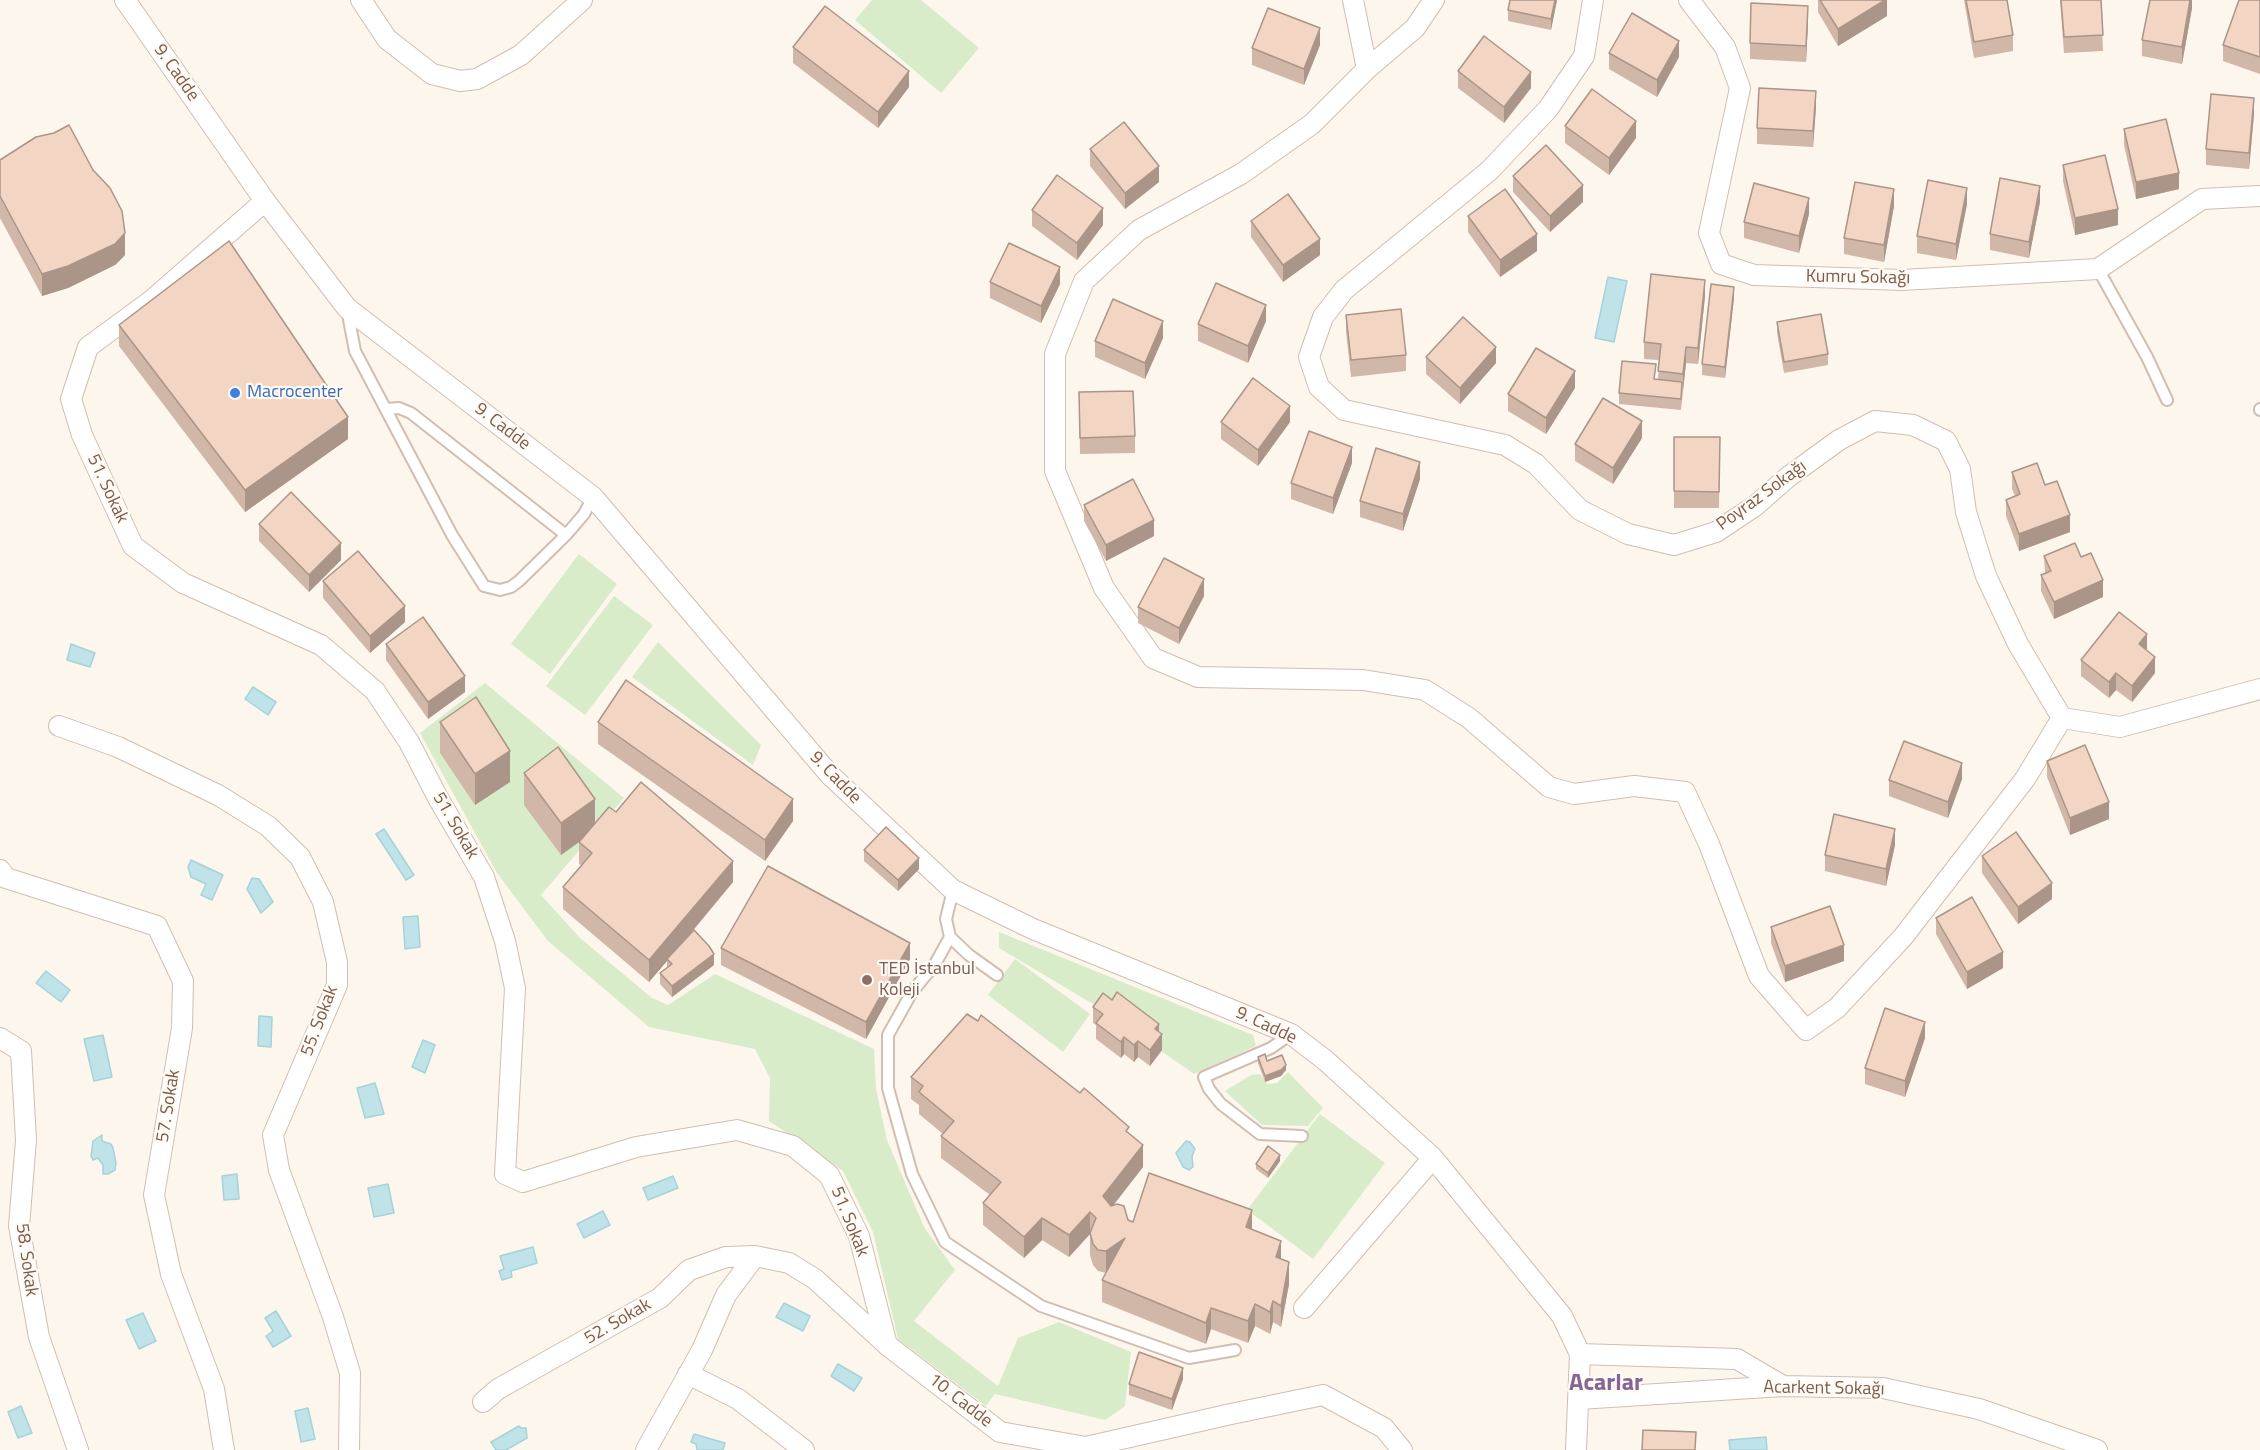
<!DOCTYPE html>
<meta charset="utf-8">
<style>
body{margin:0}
canvas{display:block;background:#fdf6ec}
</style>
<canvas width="2260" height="1450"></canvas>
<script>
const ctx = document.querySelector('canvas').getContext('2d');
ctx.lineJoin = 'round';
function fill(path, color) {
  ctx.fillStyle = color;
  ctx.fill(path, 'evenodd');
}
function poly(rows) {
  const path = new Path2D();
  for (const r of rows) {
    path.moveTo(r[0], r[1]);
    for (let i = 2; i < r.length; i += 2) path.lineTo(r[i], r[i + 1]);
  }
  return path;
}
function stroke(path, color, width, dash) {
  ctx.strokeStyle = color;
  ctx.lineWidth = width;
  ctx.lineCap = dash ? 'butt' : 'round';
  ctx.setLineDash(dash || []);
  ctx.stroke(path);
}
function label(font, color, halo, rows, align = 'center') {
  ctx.font = font + ' "Titillium Web",sans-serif';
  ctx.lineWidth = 4.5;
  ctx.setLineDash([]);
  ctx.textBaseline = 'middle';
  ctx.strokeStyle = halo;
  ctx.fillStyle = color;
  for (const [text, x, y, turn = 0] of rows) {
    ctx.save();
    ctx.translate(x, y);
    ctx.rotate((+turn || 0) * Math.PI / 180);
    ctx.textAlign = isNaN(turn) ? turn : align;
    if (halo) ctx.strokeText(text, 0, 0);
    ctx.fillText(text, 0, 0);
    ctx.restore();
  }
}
fill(poly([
 [872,0,921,0,979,48,941,93,855,20],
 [579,554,617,584,550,674,511,644],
 [614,596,653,625,585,715,546,686],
 [658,642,761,745,753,765,632,677],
 [485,683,624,798,541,895,580,938,652,998,668,1005,715,974,874,1049,876,1089,887,1140,924,1227,955,1270,914,1321,998,1386,1018,1338,1059,1322,1131,1352,1125,1406,1105,1420,995,1394,986,1406,898,1339,873,1232,843,1171,769,1121,770,1078,755,1049,649,1027,548,941,497,873,420,733],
 [999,932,1253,1035,1256,1046,1194,1074,1103,1010,999,948],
 [1015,959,1090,1014,1063,1052,988,995],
 [1288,1072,1323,1108,1308,1126,1262,1125,1225,1091,1251,1075,1260,1074,1267,1084,1277,1083],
 [1320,1114,1385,1163,1313,1259,1247,1210]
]), '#d8ecc9');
const water = poly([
 [1608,277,1627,281,1614,342,1595,338,1608,277],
 [71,644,95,653,90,667,67,660,71,644],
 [253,687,276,702,268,715,245,699,253,687],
 [384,829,414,875,406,880,376,834,384,829],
 [191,860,223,875,212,900,201,895,206,884,191,877,188,867,191,860],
 [252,878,259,879,273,902,261,913,247,889,252,878],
 [418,916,420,947,405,949,403,917,418,916],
 [46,971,70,990,61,1002,36,983,46,971],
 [259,1016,272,1017,271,1047,258,1046,259,1016],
 [103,1035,112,1077,94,1081,84,1039,103,1035],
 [423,1040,435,1045,425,1073,412,1067,423,1040],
 [375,1083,384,1114,365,1118,357,1088,375,1083],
 [102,1135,102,1141,111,1144,113,1148,116,1163,115,1170,108,1174,103,1174,103,1165,98,1158,93,1160,91,1156,93,1141,102,1135],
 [1186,1141,1190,1142,1195,1149,1192,1156,1193,1167,1189,1170,1183,1167,1176,1153,1186,1141],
 [237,1174,239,1199,224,1200,222,1176,237,1174],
 [673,1176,678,1188,648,1200,643,1188,673,1176],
 [388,1184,394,1213,374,1217,368,1188,388,1184],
 [603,1211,610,1225,584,1238,577,1224,603,1211],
 [533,1247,537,1263,511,1271,512,1277,502,1280,499,1271,504,1269,500,1256,533,1247],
 [784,1303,810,1316,803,1331,776,1317,784,1303],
 [276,1311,291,1336,273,1347,266,1336,273,1331,265,1318,276,1311],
 [143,1313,156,1341,139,1349,126,1320,143,1313],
 [838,1364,862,1378,854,1391,831,1376,838,1364],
 [21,1406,32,1433,18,1438,8,1412,21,1406],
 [308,1408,315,1439,301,1442,295,1411,308,1408],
 [519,1426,521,1428,526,1428,527,1438,506,1450,496,1450,491,1442,519,1426],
 [694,1434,725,1443,723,1450,697,1450,696,1444,691,1442,694,1434],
 [1766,1437,1767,1450,1730,1450,1729,1440,1766,1437]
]);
fill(water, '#bfe3e8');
stroke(water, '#a5d3da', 1.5);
const service = poly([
 [2098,269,2147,357,2167,400],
 [347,309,355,351,452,535,484,586,500,590,511,587,519,581,566,535,584,514,593,497],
 [386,409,399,408,411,413,566,535],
 [2260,409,2260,410],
 [953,890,946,919,950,937,969,955,997,975],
 [950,937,935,964,912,992,888,1035,888,1088,912,1174,945,1242,1041,1306,1189,1358,1235,1350],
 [1291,1034,1271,1048,1204,1077,1209,1089,1221,1104,1260,1134,1302,1136]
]);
const minor = poly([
 [125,0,265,201,347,308,593,497,830,775,953,890,1033,929,1291,1034,1325,1060,1433,1158,1562,1316,1580,1354,1576,1450],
 [361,0,387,39,432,74,460,81,477,79,521,55,582,0],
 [1353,0,1367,69],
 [1434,0,1415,28,1367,69,1312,124,1241,174,1139,230,1084,281,1055,354,1055,471,1104,588,1153,658,1198,677,1363,680,1425,690,1469,718,1549,787,1574,794,1634,786,1685,792,1709,844,1759,976,1806,1030,1837,1008,1903,937,2025,779,2062,718],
 [1593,0,1584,56,1548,109,1489,171,1344,290,1323,317,1309,357,1319,387,1344,410,1505,445,1536,464,1580,510,1628,534,1674,545,1716,532,1755,506,1788,477,1839,440,1875,421,1913,425,1946,441,1960,469,1966,512,1986,576,2018,644,2062,718,2120,727,2260,689],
 [1689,0,1725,47,1740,88,1709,233,1721,264,1754,275,1902,280,2098,269,2202,199,2260,196],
 [265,201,152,300,88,347,71,399,82,435,133,546,183,583,321,645,375,691,409,742,438,798,484,877,505,941,515,988,505,1174,523,1182,636,1147,737,1130,793,1146,829,1175,859,1236,887,1345],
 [59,726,118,747,218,795,268,826,300,857,323,902,337,962,337,985,273,1135,279,1170,333,1317,350,1373,349,1450],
 [0,870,6,878,157,926,183,981,182,1028,154,1195,171,1274,214,1389,224,1450],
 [0,1038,21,1051,26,1140,19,1226,39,1337,78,1450],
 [1304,1308,1433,1158],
 [1580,1354,1737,1359,1783,1386],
 [688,1374,738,1399,804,1450],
 [1579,1399,1783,1386,1883,1388,1979,1409,2097,1450],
 [483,1402,498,1389,660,1298,689,1270,726,1257,755,1256],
 [646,1450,702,1350,726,1295,755,1256,789,1263,815,1279,887,1345,1000,1432,1086,1447,1231,1414,1323,1395,1384,1428,1402,1450]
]);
stroke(service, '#d1beb0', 14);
stroke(minor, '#d1beb0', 22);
stroke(service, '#fff', 10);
stroke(minor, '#fff', 20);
fill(poly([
 [1510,0,1557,0,1551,30,1508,21,1508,10],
 [1818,0,1887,0,1887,16,1838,46,1818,12],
 [1964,0,2007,0,2013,35,2013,51,1974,58],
 [2060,0,2101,0,2103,51,2064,53],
 [2192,0,2192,8,2182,64,2142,56,2142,40],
 [2260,0,2260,74,2223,61,2223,45],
 [1808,22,1806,62,1750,59,1750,43],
 [1320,45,1304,85,1252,65,1252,48],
 [793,47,909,87,878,128,793,63],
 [1609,53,1679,57,1657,97,1609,69],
 [1458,71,1531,88,1504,123,1458,88],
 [1816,107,1813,147,1757,144,1757,128],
 [2254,114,2249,169,2206,165,2206,149],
 [1565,126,1636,138,1609,175,1565,143],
 [2124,129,2179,189,2136,199,2124,145],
 [1090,149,1159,182,1125,209,1090,166],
 [0,160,125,255,115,265,68,288,42,296,0,218],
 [2063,165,2118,225,2075,235,2063,181],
 [1513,176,1583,202,1550,232,1513,192],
 [2040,202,2029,258,1990,250,1990,234],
 [1967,204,1956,260,1917,253,1917,236],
 [1894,206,1884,262,1844,254,1844,238],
 [1032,210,1103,225,1077,260,1032,226],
 [1809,214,1799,253,1744,238,1744,222],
 [1468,216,1537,251,1500,277,1468,232],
 [1251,221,1320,255,1283,282,1251,237],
 [990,282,1060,284,1041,323,990,298],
 [1705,296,1698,364,1686,363,1681,410,1619,404,1619,393,1655,379,1658,380,1659,360,1644,359,1644,342],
 [1734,298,1725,378,1702,375,1702,364],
 [1346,315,1406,355,1406,371,1351,377,1346,332],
 [1266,321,1248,363,1198,341,1198,324],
 [1777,322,1828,354,1828,365,1784,373,1777,333],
 [119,325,348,439,245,512,119,346],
 [1163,338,1145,379,1095,357,1095,341],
 [1426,357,1496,363,1460,404,1426,374],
 [1575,388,1546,434,1508,411,1508,394],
 [1079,392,1135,436,1135,453,1080,454],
 [1221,422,1290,422,1258,466,1221,439],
 [1674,437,1720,437,1719,508,1674,508],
 [1642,438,1613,484,1575,461,1575,444],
 [1352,463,1333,514,1291,499,1291,483],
 [2012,472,2070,532,2019,551,2006,516,2006,500,2015,496,2012,489],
 [1420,479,1403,531,1360,517,1360,501],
 [1084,505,1154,536,1106,561,1084,521],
 [259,524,341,560,309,592,259,541],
 [2044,556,2081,557,2103,597,2054,619,2041,591,2041,575,2045,573],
 [323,581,405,622,370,653,323,598],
 [1204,596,1179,644,1138,623,1138,607],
 [386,644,465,692,428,719,386,660],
 [2147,650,2155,673,2132,702,2116,690,2109,698,2081,676,2081,660],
 [440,722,510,782,475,805,440,753],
 [598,722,793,821,765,861,598,744],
 [2047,761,2109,819,2070,835,2047,777],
 [524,773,595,823,616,812,733,882,687,938,714,965,672,997,660,984,660,973,667,968,667,961,649,982,563,909,563,887,582,865,579,864,579,842,581,841,561,855,524,805],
 [1962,779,1948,818,1889,796,1889,780],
 [1895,845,1886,886,1825,871,1825,855],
 [864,850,919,869,898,891,864,861],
 [1982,856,2052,899,2018,924,1982,873],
 [1936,918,2003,968,1967,989,1936,934],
 [1771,927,1844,961,1785,982,1771,943],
 [721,948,910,959,866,1039,721,965],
 [1112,1000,1159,1031,1162,1050,1150,1066,1138,1057,1134,1062,1124,1054,1121,1058,1096,1039,1096,1025,1093,1023,1093,1007],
 [1925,1038,1905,1097,1865,1084,1865,1068],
 [1258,1057,1267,1061,1286,1070,1281,1076,1265,1082,1258,1063],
 [911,1077,1129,1134,1143,1167,1113,1206,1128,1220,1133,1222,1252,1229,1281,1259,1289,1284,1281,1327,1273,1322,1270,1334,1255,1326,1248,1343,1211,1329,1206,1344,1102,1302,1102,1280,1106,1273,1098,1271,1093,1265,1090,1255,1090,1234,1069,1257,1042,1240,1024,1258,983,1225,983,1203,990,1195,941,1158,941,1136,943,1134,919,1114,919,1105,911,1099],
 [1280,1161,1268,1178,1256,1169,1256,1164],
 [1183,1379,1172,1410,1129,1395,1129,1384]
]), '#d1b7a8');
fill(poly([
 [1555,0,1557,0,1551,30,1551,19],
 [1885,0,1887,0,1887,16,1838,46,1838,29],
 [2190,0,2192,0,2192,8,2182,64,2182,47],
 [1808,6,1808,22,1806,62,1806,46],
 [1320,28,1320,45,1304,85,1304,69],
 [1679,41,1679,57,1657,97,1657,80],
 [909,71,909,87,878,128,878,112],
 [1531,72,1531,88,1504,123,1504,107],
 [1816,91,1816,107,1813,147,1813,131],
 [2254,98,2254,114,2249,169,2249,153],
 [1636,121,1636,138,1609,175,1609,158],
 [1159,166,1159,182,1125,209,1125,193],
 [2179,173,2179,189,2136,199,2136,182],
 [1583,185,1583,202,1550,232,1550,216],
 [2040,186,2040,202,2029,258,2029,242],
 [1967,188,1967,204,1956,260,1956,244],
 [1894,189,1894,206,1884,262,1884,245],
 [1809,198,1809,214,1799,253,1799,236],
 [1103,208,1103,225,1077,260,1077,243],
 [2118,209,2118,225,2075,235,2075,218],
 [125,233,125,255,115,265,68,288,42,296,42,274],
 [1537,234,1537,251,1500,277,1500,260],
 [1320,239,1320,255,1283,282,1283,265],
 [1060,267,1060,284,1041,323,1041,306],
 [1705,280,1705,296,1698,364,1698,348],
 [1734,287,1734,298,1725,378,1725,367],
 [1266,305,1266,321,1248,363,1248,346],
 [1163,321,1163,338,1145,379,1145,363],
 [1496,347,1496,363,1460,404,1460,388],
 [1686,347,1686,363,1683,390,1683,374],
 [1575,371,1575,388,1546,434,1546,418],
 [1290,406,1290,422,1258,466,1258,450],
 [348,417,348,439,245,512,245,490],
 [1642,421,1642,438,1613,484,1613,468],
 [1352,447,1352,463,1333,514,1333,498],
 [1420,462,1420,479,1403,531,1403,514],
 [2070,515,2070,532,2019,551,2019,534],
 [1154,520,1154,536,1106,561,1106,545],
 [341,543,341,560,309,592,309,575],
 [1204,579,1204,596,1179,644,1179,628],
 [2103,580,2103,597,2054,619,2054,602],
 [405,606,405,622,370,653,370,636],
 [2147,634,2147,650,2139,644],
 [2155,657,2155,673,2132,702,2132,686],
 [2116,673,2116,690,2109,698,2109,682],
 [465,676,465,692,428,719,428,702],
 [510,751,510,782,475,805,475,774],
 [1962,763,1962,779,1948,818,1948,802],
 [595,799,595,830,561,855,561,823],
 [793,799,793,821,765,861,765,840],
 [2109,802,2109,819,2070,835,2070,818],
 [1895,829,1895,845,1886,886,1886,869],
 [919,858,919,869,898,891,898,880],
 [733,861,733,882,668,960,667,959,667,961,649,982,649,960],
 [2052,883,2052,899,2018,924,2018,907],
 [910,943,910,959,866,1039,866,1022],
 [1844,945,1844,961,1785,982,1785,966],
 [2003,952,2003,968,1967,989,1967,972],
 [714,954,714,965,672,997,672,986],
 [1925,1022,1925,1038,1905,1097,1905,1081],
 [1159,1024,1159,1038,1162,1034,1162,1050,1150,1066,1150,1050,1155,1029],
 [1124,1037,1124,1054,1121,1058,1121,1042],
 [1138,1041,1138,1057,1134,1062,1134,1045],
 [1286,1065,1286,1070,1281,1076,1265,1082,1265,1076],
 [1143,1145,1143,1167,1103,1218,1103,1196],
 [1280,1155,1280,1161,1268,1178,1268,1173],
 [1252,1210,1252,1232,1246,1227],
 [1090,1212,1090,1234,1069,1257,1069,1235],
 [1042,1218,1042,1240,1024,1258,1024,1237],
 [1125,1238,1106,1273,1106,1251],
 [1281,1241,1281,1263,1276,1257],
 [1289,1262,1289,1284,1281,1327,1281,1306],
 [1273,1301,1273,1322,1270,1334,1270,1312],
 [1255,1304,1255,1326,1248,1343,1248,1321],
 [1211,1308,1211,1329,1206,1344,1206,1323],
 [1183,1368,1183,1379,1172,1410,1172,1399]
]), '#aa9588');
const building = poly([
 [1510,0,1555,0,1551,19,1508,10,1510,0],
 [1820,0,1885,0,1838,29,1820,0],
 [1966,0,2007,0,2013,35,1974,42,1966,0],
 [2061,0,2101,0,2103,35,2064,37,2061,0],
 [2150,0,2190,0,2182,47,2142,40,2150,0],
 [2239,0,2260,0,2260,57,2223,45,2239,0],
 [1751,3,1808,6,1806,46,1750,43,1751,3],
 [825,6,909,71,878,112,793,47,825,6],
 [1268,8,1320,28,1304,69,1252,48,1268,8],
 [1632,13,1679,41,1657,80,1609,53,1632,13],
 [1484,36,1531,72,1504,107,1458,71,1484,36],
 [1759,88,1816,91,1813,131,1757,128,1759,88],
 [1592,89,1636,121,1609,158,1565,126,1592,89],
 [2211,94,2254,98,2249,153,2206,149,2211,94],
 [2166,119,2179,173,2136,182,2124,129,2166,119],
 [1124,122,1159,166,1125,193,1090,149,1124,122],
 [69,125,93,170,110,188,122,211,125,233,115,244,68,266,42,274,0,196,0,160,36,137,54,133,69,125],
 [1546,145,1583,185,1550,216,1513,176,1546,145],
 [2105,155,2118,209,2075,218,2063,165,2105,155],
 [1057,175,1103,208,1077,243,1032,210,1057,175],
 [2000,178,2040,186,2029,242,1990,234,2000,178],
 [1928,180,1967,188,1956,244,1917,236,1928,180],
 [1855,182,1894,189,1884,245,1844,238,1855,182],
 [1754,183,1809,198,1799,236,1744,222,1754,183],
 [1505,189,1537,234,1500,260,1468,216,1505,189],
 [1288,194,1320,239,1283,265,1251,221,1288,194],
 [229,241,348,417,245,490,119,325,229,241],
 [1009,243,1060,267,1041,306,990,282,1009,243],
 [1651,274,1705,280,1698,348,1686,347,1683,374,1658,371,1661,344,1644,342,1651,274],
 [1216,283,1266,305,1248,346,1198,324,1216,283],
 [1711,284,1734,287,1725,367,1702,364,1711,284],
 [1113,299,1163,321,1145,363,1095,341,1113,299],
 [1401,309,1406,355,1351,360,1346,315,1401,309],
 [1821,314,1828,354,1784,362,1777,322,1821,314],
 [1463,317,1496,347,1460,388,1426,357,1463,317],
 [1536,348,1575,371,1546,418,1508,394,1536,348],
 [1622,361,1656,364,1654,379,1682,382,1681,399,1619,393,1622,361],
 [1253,378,1290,406,1258,450,1221,422,1253,378],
 [1133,391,1135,436,1080,438,1079,392,1133,391],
 [1603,398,1642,421,1613,468,1575,444,1603,398],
 [1309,431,1352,447,1333,498,1291,483,1309,431],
 [1674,437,1720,437,1719,492,1674,491,1674,437],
 [1376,448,1420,462,1403,514,1360,501,1376,448],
 [2037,463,2045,485,2057,481,2070,515,2019,534,2006,500,2020,494,2012,472,2037,463],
 [1133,479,1154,520,1106,545,1084,505,1133,479],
 [291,492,341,543,309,575,259,524,291,492],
 [2075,543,2081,557,2091,553,2103,580,2054,602,2041,575,2051,571,2044,556,2075,543],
 [358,551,405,606,370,636,323,581,358,551],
 [1164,558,1204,579,1179,628,1138,607,1164,558],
 [2119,612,2147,634,2139,644,2155,657,2132,686,2116,673,2109,682,2081,660,2119,612],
 [423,617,465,676,428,702,386,644,423,617],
 [626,680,793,799,765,840,598,722,626,680],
 [476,697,510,751,475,774,440,722,476,697],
 [1904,741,1962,763,1948,802,1889,780,1904,741],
 [2085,745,2109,802,2070,818,2047,761,2085,745],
 [558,747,595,799,561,823,524,773,558,747],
 [641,782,733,861,649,960,563,887,592,853,579,842,609,807,616,812,641,782],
 [1834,814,1895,829,1886,869,1825,855,1834,814],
 [886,827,919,858,898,880,864,850,886,827],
 [2016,832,2052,883,2018,907,1982,856,2016,832],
 [768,866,910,943,866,1022,721,948,768,866],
 [1972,897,2003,952,1967,972,1936,918,1972,897],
 [1830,906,1844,945,1785,966,1771,927,1830,906],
 [694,930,709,946,714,954,672,986,660,973,672,964,667,959,694,930],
 [1117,992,1159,1024,1155,1029,1162,1034,1150,1050,1138,1041,1134,1045,1124,1037,1121,1042,1096,1023,1103,1014,1093,1007,1103,993,1112,1000,1117,992],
 [1885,1008,1925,1022,1905,1081,1865,1068,1885,1008],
 [967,1014,978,1021,981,1015,1080,1093,1084,1088,1129,1127,1126,1131,1143,1145,1103,1196,1111,1206,1117,1204,1124,1206,1128,1220,1133,1222,1149,1173,1252,1210,1246,1227,1281,1241,1276,1257,1289,1262,1281,1306,1273,1301,1270,1312,1255,1304,1248,1321,1211,1308,1206,1323,1102,1280,1125,1238,1106,1251,1098,1250,1093,1244,1090,1233,1096,1218,1090,1212,1069,1235,1042,1218,1024,1237,983,1203,1001,1182,941,1136,954,1121,919,1092,923,1086,911,1077,967,1014],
 [1265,1054,1267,1061,1282,1055,1286,1065,1281,1070,1265,1076,1258,1057,1265,1054],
 [1268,1146,1280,1155,1268,1173,1256,1164,1268,1146],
 [1139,1352,1183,1368,1172,1399,1129,1384,1139,1352],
 [1643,1430,1696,1432,1695,1450,1642,1450,1643,1430]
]);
fill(building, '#f3d5c3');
stroke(building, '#aa9588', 1.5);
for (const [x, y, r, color] of [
 [235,393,6,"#3f7fe0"],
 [867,980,6,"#8d6e63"]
]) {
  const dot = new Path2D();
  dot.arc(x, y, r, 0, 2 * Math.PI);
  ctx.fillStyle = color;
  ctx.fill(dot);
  stroke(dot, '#fffaf3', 2);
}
label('18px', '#7a5c4d', '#fffaf3', [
 ["9. Cadde",176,73,55],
 ["Kumru Sokağı",1858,278,1],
 ["9. Cadde",502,427,38],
 ["51. Sokak",107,489,65],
 ["Poyraz Sokağı",1762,496,-36],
 ["9. Cadde",835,778,46],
 ["51. Sokak",455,826,60],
 ["55. Sokak",320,1021,-69],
 ["9. Cadde",1266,1026,25],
 ["57. Sokak",169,1106,-81],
 ["51. Sokak",849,1222,68],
 ["58. Sokak",26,1260,82],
 ["52. Sokak",618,1322,-30],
 ["Acarkent Sokağı",1824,1389,1],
 ["10. Cadde",960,1401,38]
]);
label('18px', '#366cbe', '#fffaf3', [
 ["Macrocenter",247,393]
], 'left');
label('18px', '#785e54', '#fffaf3', [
 ["TED İstanbul",879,970],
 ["Koleji",879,991]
], 'left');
label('bold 24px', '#846695', '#fffaf3', [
 ["Acarlar",1606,1384]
]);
</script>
